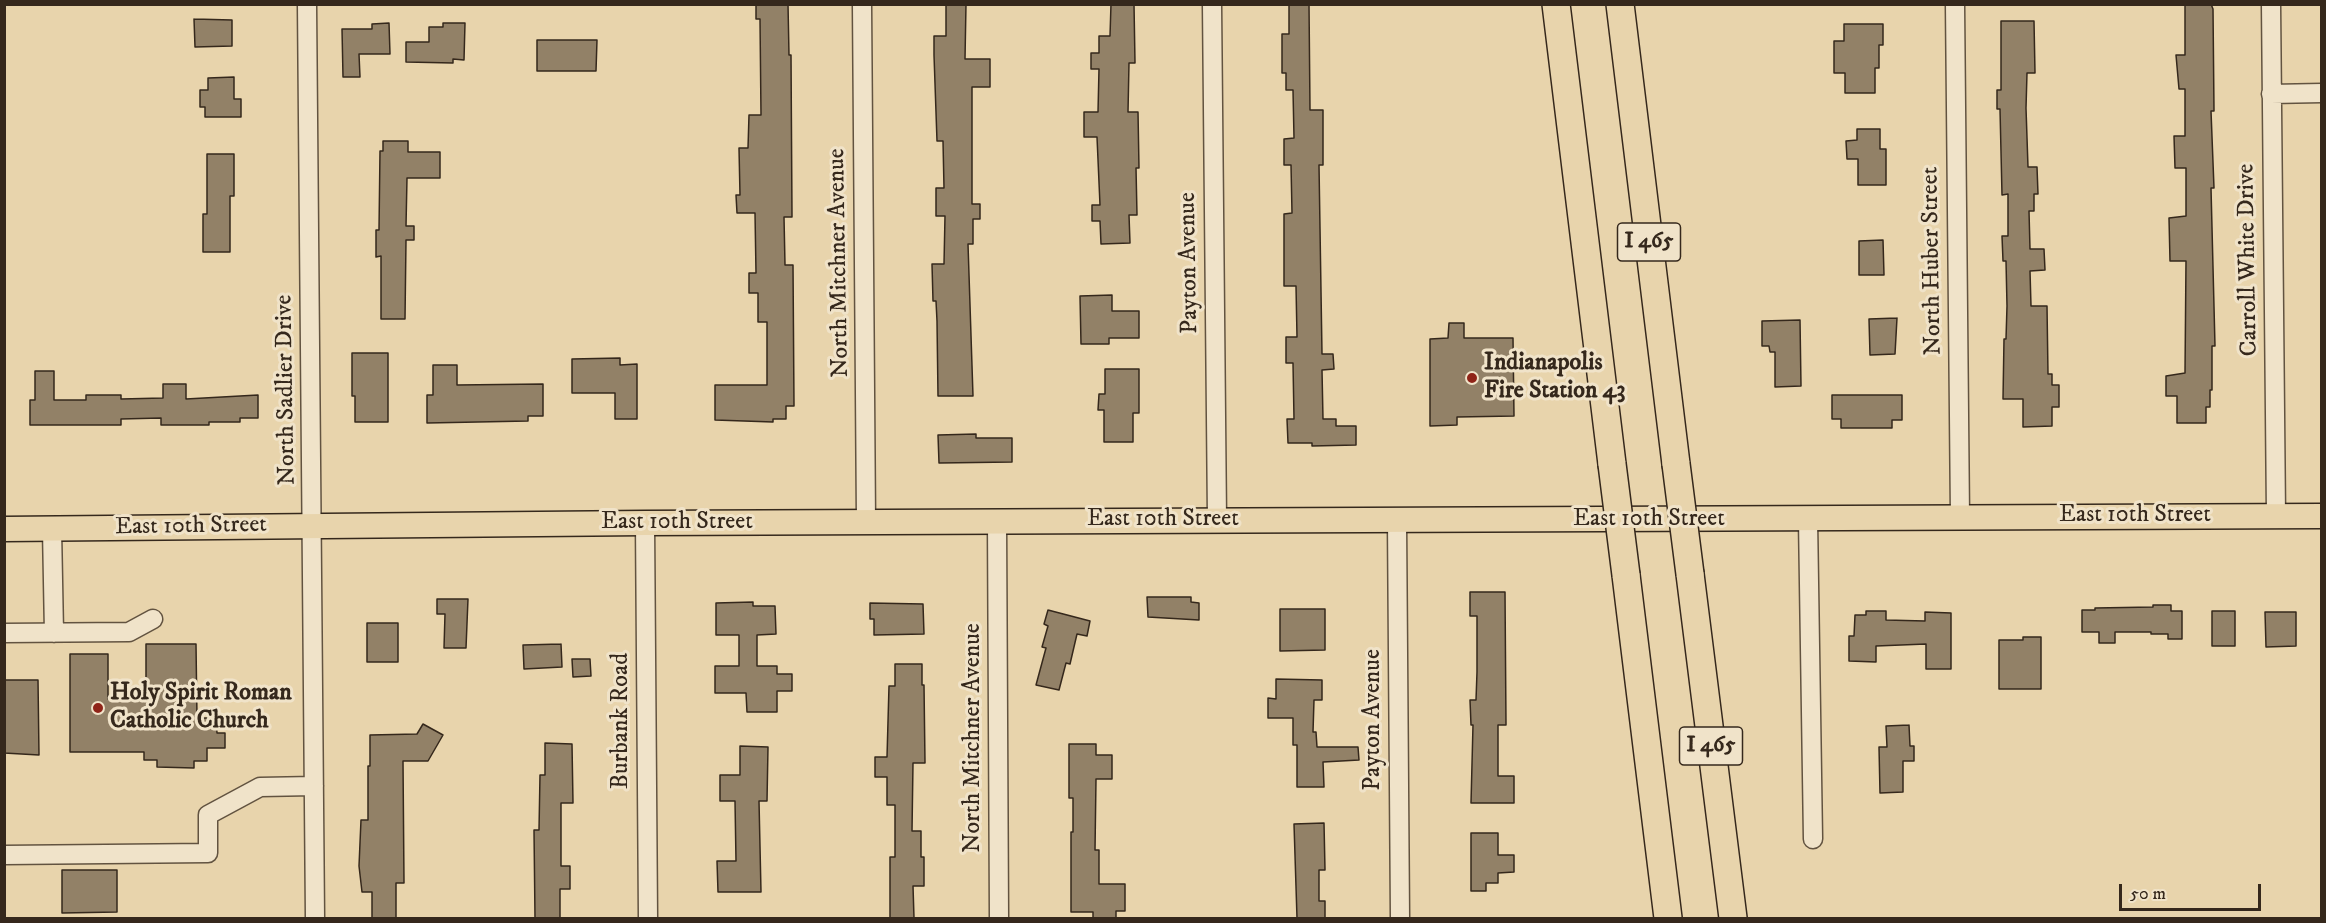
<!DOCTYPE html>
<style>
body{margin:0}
#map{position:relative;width:2326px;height:923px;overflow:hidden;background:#e8d4ac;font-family:"IM FELL DW Pica",serif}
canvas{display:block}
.frame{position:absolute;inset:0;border:6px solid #35281c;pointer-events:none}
.scale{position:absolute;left:2119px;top:884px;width:142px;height:27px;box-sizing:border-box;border:3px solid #35281c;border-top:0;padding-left:8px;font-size:18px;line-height:21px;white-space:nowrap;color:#35281c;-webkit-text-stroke:4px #f0e3c9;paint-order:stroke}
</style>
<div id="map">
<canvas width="2326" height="923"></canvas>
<div class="frame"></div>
<div class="scale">50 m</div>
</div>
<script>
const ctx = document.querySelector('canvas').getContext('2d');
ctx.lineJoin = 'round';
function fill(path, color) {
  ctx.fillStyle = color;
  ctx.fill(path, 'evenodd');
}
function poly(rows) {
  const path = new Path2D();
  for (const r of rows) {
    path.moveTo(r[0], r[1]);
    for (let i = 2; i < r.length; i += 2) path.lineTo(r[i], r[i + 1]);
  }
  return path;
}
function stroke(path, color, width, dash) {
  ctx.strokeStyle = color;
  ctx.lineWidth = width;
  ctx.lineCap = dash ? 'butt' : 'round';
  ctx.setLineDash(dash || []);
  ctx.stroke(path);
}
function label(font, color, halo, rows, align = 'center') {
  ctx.font = font + ' "IM FELL DW Pica",serif';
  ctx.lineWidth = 6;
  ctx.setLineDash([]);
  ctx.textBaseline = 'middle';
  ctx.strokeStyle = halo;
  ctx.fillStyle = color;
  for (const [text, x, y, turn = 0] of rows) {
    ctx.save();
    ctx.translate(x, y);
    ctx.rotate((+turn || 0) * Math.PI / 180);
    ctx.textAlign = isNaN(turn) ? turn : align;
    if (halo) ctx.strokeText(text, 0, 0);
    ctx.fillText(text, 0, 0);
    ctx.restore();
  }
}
const building = poly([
 [756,4,788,4,789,55,791,55,792,217,784,217,785,265,793,265,794,406,786,406,786,419,773,419,773,422,715,420,715,385,767,385,767,322,758,322,758,293,749,293,749,273,756,273,755,213,737,213,736,195,740,195,739,148,748,148,749,115,761,115,760,19,756,19,756,4],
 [946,4,966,4,965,59,990,59,990,87,972,87,972,204,980,204,980,219,973,219,973,244,968,244,973,396,938,396,937,321,936,301,933,301,932,264,944,264,945,216,936,216,936,188,944,188,943,141,937,141,934,55,934,36,946,36,946,4],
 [1111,4,1134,4,1135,63,1129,63,1128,112,1138,112,1139,168,1136,168,1137,215,1129,215,1130,243,1101,244,1100,221,1092,221,1092,205,1100,205,1097,137,1084,137,1084,112,1098,112,1099,69,1091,69,1091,53,1099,53,1099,36,1110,36,1111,4],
 [1289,4,1309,4,1310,110,1323,110,1323,165,1319,165,1322,354,1333,354,1334,369,1322,370,1323,419,1336,419,1336,426,1356,426,1356,445,1312,446,1312,443,1288,443,1287,419,1294,419,1293,363,1286,363,1286,337,1297,337,1296,286,1284,286,1284,214,1292,213,1291,165,1284,165,1284,139,1294,138,1293,90,1286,90,1286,73,1282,73,1282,34,1289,34,1289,4],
 [2185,4,2211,4,2213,9,2214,111,2211,111,2214,188,2211,188,2215,346,2212,346,2212,390,2210,390,2210,407,2206,407,2206,423,2177,423,2177,396,2166,396,2166,376,2185,373,2186,261,2170,261,2169,218,2186,216,2186,168,2175,168,2174,136,2185,136,2185,89,2179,89,2176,55,2185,55,2185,4],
 [194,19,232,20,232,46,195,47,194,19],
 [2001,21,2034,21,2035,73,2027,73,2026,108,2028,167,2037,167,2038,194,2034,194,2034,211,2029,211,2030,249,2044,249,2045,270,2030,271,2031,306,2047,306,2048,374,2052,374,2052,385,2059,385,2059,407,2052,407,2052,426,2023,427,2023,399,2003,399,2004,339,2006,339,2007,306,2006,261,2003,261,2002,236,2008,236,2008,194,2002,195,2000,109,1997,109,1997,90,2001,90,2001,21],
 [389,23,390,54,359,54,360,77,343,77,342,29,372,29,372,24,389,23],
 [443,23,465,23,464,60,453,59,453,63,406,62,406,42,429,42,429,27,443,27,443,23],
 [1844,24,1883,24,1883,45,1879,45,1879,68,1875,68,1875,93,1845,93,1845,73,1834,73,1834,41,1844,41,1844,24],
 [537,40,597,40,596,71,537,71,537,40],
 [234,77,234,99,241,99,241,117,205,117,205,107,200,107,200,90,208,90,208,78,234,77],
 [1857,129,1880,129,1880,149,1886,149,1886,185,1858,185,1858,159,1847,159,1846,141,1857,140,1857,129],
 [383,141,408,141,408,152,440,152,440,178,407,178,406,226,414,226,414,240,406,240,405,319,381,319,381,256,376,257,376,230,379,230,380,151,383,151,383,141],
 [207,154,234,154,234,196,230,196,230,252,203,252,203,214,207,214,207,154],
 [1883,240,1884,275,1859,275,1859,241,1883,240],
 [1112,295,1112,311,1139,311,1139,338,1109,338,1109,344,1081,344,1080,296,1112,295],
 [1897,318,1895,354,1870,355,1869,319,1897,318],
 [1800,320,1801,386,1775,387,1775,352,1770,352,1769,346,1762,346,1762,321,1800,320],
 [1449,323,1464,323,1464,338,1513,338,1514,416,1457,417,1457,425,1430,426,1430,339,1448,338,1449,323],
 [352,353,388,353,388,422,355,422,355,396,352,396,352,353],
 [620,358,620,365,637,364,637,419,615,419,615,393,572,393,572,359,620,358],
 [433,365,457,365,457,385,543,384,543,416,528,416,528,421,427,423,427,395,433,395,433,365],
 [1105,369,1139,369,1139,413,1133,413,1133,442,1104,442,1104,410,1098,410,1099,394,1105,394,1105,369],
 [35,371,54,371,54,400,86,400,86,395,121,395,121,399,163,398,163,384,186,384,186,399,258,395,258,418,240,418,240,422,209,422,209,425,161,425,161,418,121,419,121,425,30,425,30,400,35,400,35,371],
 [1832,395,1902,395,1902,420,1892,420,1892,428,1841,428,1841,419,1832,419,1832,395],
 [976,434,976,438,1012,438,1012,462,939,463,938,435,976,434],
 [1470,592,1505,592,1506,725,1498,725,1498,776,1514,776,1514,803,1471,803,1473,725,1471,725,1470,700,1476,700,1477,672,1477,616,1470,616,1470,592],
 [1147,597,1191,597,1191,602,1199,603,1199,620,1148,617,1147,597],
 [437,599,468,599,466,648,444,648,445,614,437,614,437,599],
 [753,602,753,606,775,606,776,634,757,635,757,666,777,666,777,674,792,674,792,691,777,691,777,712,747,712,746,693,715,693,715,666,739,666,739,635,716,635,716,603,753,602],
 [870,603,923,604,924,634,874,635,874,619,870,619,870,603],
 [2153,605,2171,605,2171,611,2182,611,2182,639,2168,639,2168,634,2151,634,2151,632,2115,632,2115,643,2099,643,2099,632,2082,632,2082,610,2095,610,2095,608,2153,607,2153,605],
 [1280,609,1325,609,1325,650,1280,651,1280,609],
 [1048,610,1090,621,1087,636,1077,634,1070,664,1066,663,1059,690,1036,685,1046,648,1042,647,1048,626,1044,624,1048,610],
 [1866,611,1886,611,1886,620,1925,621,1925,612,1951,613,1951,669,1926,669,1926,644,1876,646,1876,662,1849,661,1849,636,1854,636,1855,615,1866,615,1866,611],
 [2212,611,2235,611,2235,646,2212,646,2212,611],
 [2265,612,2296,612,2296,646,2266,647,2265,612],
 [367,623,398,623,398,662,367,662,367,623],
 [2023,637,2041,637,2041,689,1999,689,1999,640,2023,640,2023,637],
 [146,644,196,644,197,718,216,718,217,733,225,733,225,748,207,748,207,761,194,761,194,768,157,767,157,760,144,760,144,752,70,752,70,654,108,654,108,699,146,699,146,644],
 [561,644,562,667,524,669,523,645,561,644],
 [572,659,590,659,591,676,573,677,572,659],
 [895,664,922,664,922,685,924,685,925,763,913,763,912,831,921,831,921,857,924,857,924,886,913,886,914,918,890,918,890,857,895,857,895,805,887,805,887,777,875,777,875,757,887,757,889,686,895,686,895,664],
 [1276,679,1322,680,1322,700,1314,700,1313,732,1316,732,1317,747,1358,747,1359,760,1323,762,1324,787,1297,787,1297,745,1293,745,1293,718,1268,718,1268,698,1276,699,1276,679],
 [4,680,38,680,39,755,4,753,4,680],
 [423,724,443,735,428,761,403,761,404,883,396,883,396,918,372,918,372,892,362,892,359,866,361,820,368,820,368,766,370,766,370,735,417,734,423,724],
 [1909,725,1910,746,1914,746,1914,761,1903,761,1903,792,1880,793,1879,747,1887,747,1886,726,1909,725],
 [545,743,572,744,573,803,561,803,561,866,570,866,570,889,560,889,560,918,535,918,534,830,539,830,540,775,545,775,545,743],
 [1069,744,1096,744,1096,755,1112,755,1112,779,1096,779,1095,850,1099,850,1099,884,1125,884,1125,911,1116,911,1116,918,1093,918,1093,912,1071,912,1071,832,1073,832,1073,798,1069,798,1069,744],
 [740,746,768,747,767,801,759,801,761,892,718,892,717,861,736,861,735,801,720,801,720,775,740,775,740,746],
 [1324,823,1325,870,1319,870,1319,901,1325,901,1325,918,1297,918,1294,824,1324,823],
 [1471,833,1498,833,1498,855,1514,855,1514,872,1498,873,1498,883,1486,883,1486,891,1471,891,1471,833],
 [62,870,117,870,117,912,62,913,62,870]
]);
fill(building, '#928167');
stroke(building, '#35281c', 1.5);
const minor = poly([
 [307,4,315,918],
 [862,4,866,522],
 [1212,4,1217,520],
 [1955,4,1960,517],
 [2271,4,2276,516],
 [2271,94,2322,93],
 [1808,519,1813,839],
 [997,521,999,918],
 [1397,521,1400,918],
 [645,523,648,918],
 [52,529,54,633],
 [4,633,129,632,153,619],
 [4,855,208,853,208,815,260,787,314,786]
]);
const major = poly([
 [4,529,645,523,2322,516]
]);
const highway = poly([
 [1556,4,1612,464],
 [1620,4,1676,464],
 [1690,574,1733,918],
 [1626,575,1668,918]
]);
stroke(minor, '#625340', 21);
stroke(major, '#35281c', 27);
stroke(highway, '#35281c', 30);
stroke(minor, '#f0e3c9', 18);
stroke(major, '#e8d4ac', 24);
stroke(highway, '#e8d4ac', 27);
const highwayBridge = poly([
 [1612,464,1626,575],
 [1676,464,1690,574]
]);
stroke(highwayBridge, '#35281c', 30, []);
stroke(highwayBridge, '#e8d4ac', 27);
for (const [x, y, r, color] of [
 [1472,378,6,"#8f2418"],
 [98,708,6,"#8f2418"]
]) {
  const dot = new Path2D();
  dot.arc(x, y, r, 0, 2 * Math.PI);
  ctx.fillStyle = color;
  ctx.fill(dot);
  stroke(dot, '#f0e3c9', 2);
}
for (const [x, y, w] of [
 [1649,242,63],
 [1711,746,63]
]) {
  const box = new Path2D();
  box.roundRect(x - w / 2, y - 19, w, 38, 4.5);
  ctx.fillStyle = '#f0e3c9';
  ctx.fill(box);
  stroke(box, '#35281c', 1.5);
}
label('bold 22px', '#35281c', null, [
 ["I 465",1649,242],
 ["I 465",1711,746]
]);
label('24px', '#35281c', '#f0e3c9', [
 ["Carroll White Drive",2249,260,-91],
 ["North Huber Street",1933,261,-91],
 ["North Mitchner Avenue",840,263,-91],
 ["Payton Avenue",1190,263,-91],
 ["North Sadlier Drive",287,390,-91],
 ["East 10th Street",2135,516],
 ["East 10th Street",1163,520],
 ["East 10th Street",1649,520],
 ["East 10th Street",677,523],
 ["East 10th Street",191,527,-1],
 ["Payton Avenue",1374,720,-90],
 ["Burbank Road",622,721,-90],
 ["North Mitchner Avenue",974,738,-90]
]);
label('bold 24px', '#35281c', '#f0e3c9', [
 ["Indianapolis",1484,364],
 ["Fire Station 43",1484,392],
 ["Holy Spirit Roman",110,694],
 ["Catholic Church",110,722]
], 'left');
</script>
